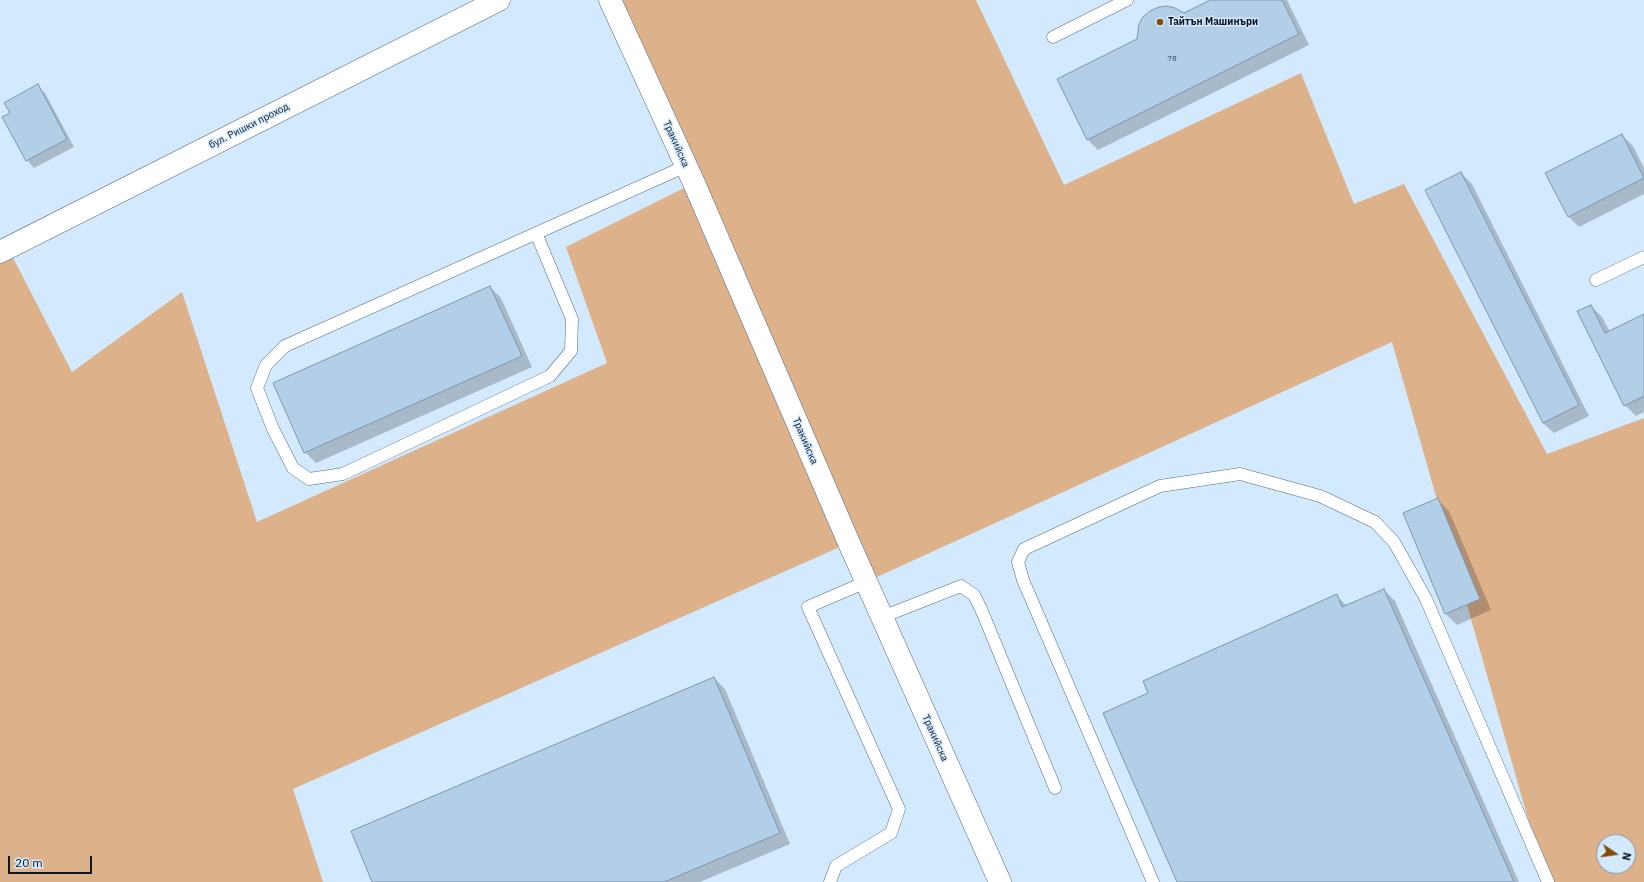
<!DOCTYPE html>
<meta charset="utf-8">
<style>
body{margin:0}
#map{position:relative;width:1644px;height:882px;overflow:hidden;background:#d3e9fd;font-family:"IBM Plex Sans",sans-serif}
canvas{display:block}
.north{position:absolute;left:1596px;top:834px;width:40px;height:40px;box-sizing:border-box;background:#d3e9fd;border:1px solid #8495a5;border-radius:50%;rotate:103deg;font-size:11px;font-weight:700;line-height:16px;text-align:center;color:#0e1720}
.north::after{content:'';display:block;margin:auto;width:14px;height:18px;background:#844c00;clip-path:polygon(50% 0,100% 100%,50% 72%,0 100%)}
.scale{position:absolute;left:8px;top:856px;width:84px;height:18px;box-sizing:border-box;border:2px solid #0e1720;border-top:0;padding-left:5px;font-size:12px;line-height:14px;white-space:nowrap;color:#0e1720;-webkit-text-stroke:3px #d3e9fd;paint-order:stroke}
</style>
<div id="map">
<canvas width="1644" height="882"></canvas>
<div class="north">N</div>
<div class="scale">20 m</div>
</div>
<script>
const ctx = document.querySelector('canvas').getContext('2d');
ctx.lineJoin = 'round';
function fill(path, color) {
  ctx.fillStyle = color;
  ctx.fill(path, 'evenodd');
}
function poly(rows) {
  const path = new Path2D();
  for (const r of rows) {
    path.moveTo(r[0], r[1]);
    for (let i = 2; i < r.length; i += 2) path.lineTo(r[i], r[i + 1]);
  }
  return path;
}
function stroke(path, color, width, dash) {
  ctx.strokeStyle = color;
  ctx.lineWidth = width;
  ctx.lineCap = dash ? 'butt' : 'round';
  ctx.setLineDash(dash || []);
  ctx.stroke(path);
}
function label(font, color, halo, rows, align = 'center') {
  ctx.font = font + ' "IBM Plex Sans",sans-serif';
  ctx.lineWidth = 3;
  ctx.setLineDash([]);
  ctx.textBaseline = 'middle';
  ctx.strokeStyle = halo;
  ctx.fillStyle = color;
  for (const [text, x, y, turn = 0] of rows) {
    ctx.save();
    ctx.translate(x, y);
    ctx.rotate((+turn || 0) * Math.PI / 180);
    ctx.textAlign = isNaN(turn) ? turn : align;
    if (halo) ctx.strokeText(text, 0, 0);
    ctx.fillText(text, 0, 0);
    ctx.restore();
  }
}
fill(poly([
 [610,0,976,0,1064,185,1301,73,1354,204,1404,184,1547,454,1644,418,1644,882,1546,882,1392,342,866,582,849,543,293,789,323,882,0,882,0,252,8,248,72,372,182,292,257,522,607,363,566,247,694,183],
 [1604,842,1628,842,1628,866,1604,866]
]), '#ddb28b');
fill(poly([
 [1212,0,1287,0,1309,45,1098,150,1087,139,1138,40],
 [37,86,45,93,74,147,34,168,27,160,11,113],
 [1622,135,1633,146,1644,168,1644,194,1579,227,1568,216],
 [1461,173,1472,184,1589,416,1554,433,1543,423],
 [490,287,501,298,532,367,316,463,305,452],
 [1591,306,1602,317,1610,332,1644,315,1644,412,1636,416,1625,405],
 [1438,500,1449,511,1491,610,1457,625,1446,614,1404,514],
 [1384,590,1395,601,1519,882,1178,882,1150,693,1337,596,1347,606],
 [714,678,725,689,790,844,700,882,373,882]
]), '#0003');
const building = poly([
 [1210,0,1282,0,1299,34,1087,140,1057,79,1137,39,1139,24,1143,17,1150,11,1159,7,1167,6,1175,8,1184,13,1210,0],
 [38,84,67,139,26,161,2,117,10,113,4,103,38,84],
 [1622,134,1644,178,1568,217,1545,173,1622,134],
 [1461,172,1579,405,1543,423,1425,190,1461,172],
 [490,286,522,356,304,453,273,383,490,286],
 [1591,305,1605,333,1644,314,1644,396,1624,406,1577,311,1591,305],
 [1438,498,1480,599,1445,614,1403,513,1438,498],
 [1384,589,1514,882,1177,882,1103,713,1148,693,1143,681,1337,594,1342,607,1384,589],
 [714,677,780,833,664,882,372,882,351,831,714,677]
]);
fill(building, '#b3cee7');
stroke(building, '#7d96ad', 1);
const lane = poly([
 [1053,37,1127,0],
 [536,233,572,319,571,351,550,376,343,474,309,479,293,468,273,429,257,388,266,365,285,346,686,166],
 [1596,280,1644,257],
 [882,617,961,586,974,595,981,609,1055,788],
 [830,882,836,866,891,833,899,809,808,607,866,582],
 [1153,882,1023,580,1018,562,1024,549,1160,486,1240,474,1320,496,1375,522,1394,542,1426,599,1548,882]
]);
const street = poly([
 [610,0,694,183,849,543,1000,882]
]);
const secondary = poly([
 [0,252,499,0]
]);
stroke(lane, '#546c82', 13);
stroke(street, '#546c82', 23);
stroke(secondary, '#546c82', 23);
stroke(lane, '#fff', 12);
stroke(street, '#fff', 22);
stroke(secondary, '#fff', 22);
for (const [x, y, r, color] of [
 [1160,22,4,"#844c00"]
]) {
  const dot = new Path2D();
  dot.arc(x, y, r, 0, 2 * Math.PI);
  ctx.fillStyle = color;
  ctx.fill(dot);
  stroke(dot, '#d3e9fd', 1.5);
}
label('8px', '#374552', null, [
 ["78",1172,59]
]);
label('bold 10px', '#0e1720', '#d3e9fd', [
 ["Тайтън Машинъри",1168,22]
], 'left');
label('10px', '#0e1720', '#d3e9fd', [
 ["бул. Ришки проход",249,126,-27],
 ["Тракийска",676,144,66],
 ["Тракийска",805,441,67],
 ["Тракийска",935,738,66]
]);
</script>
